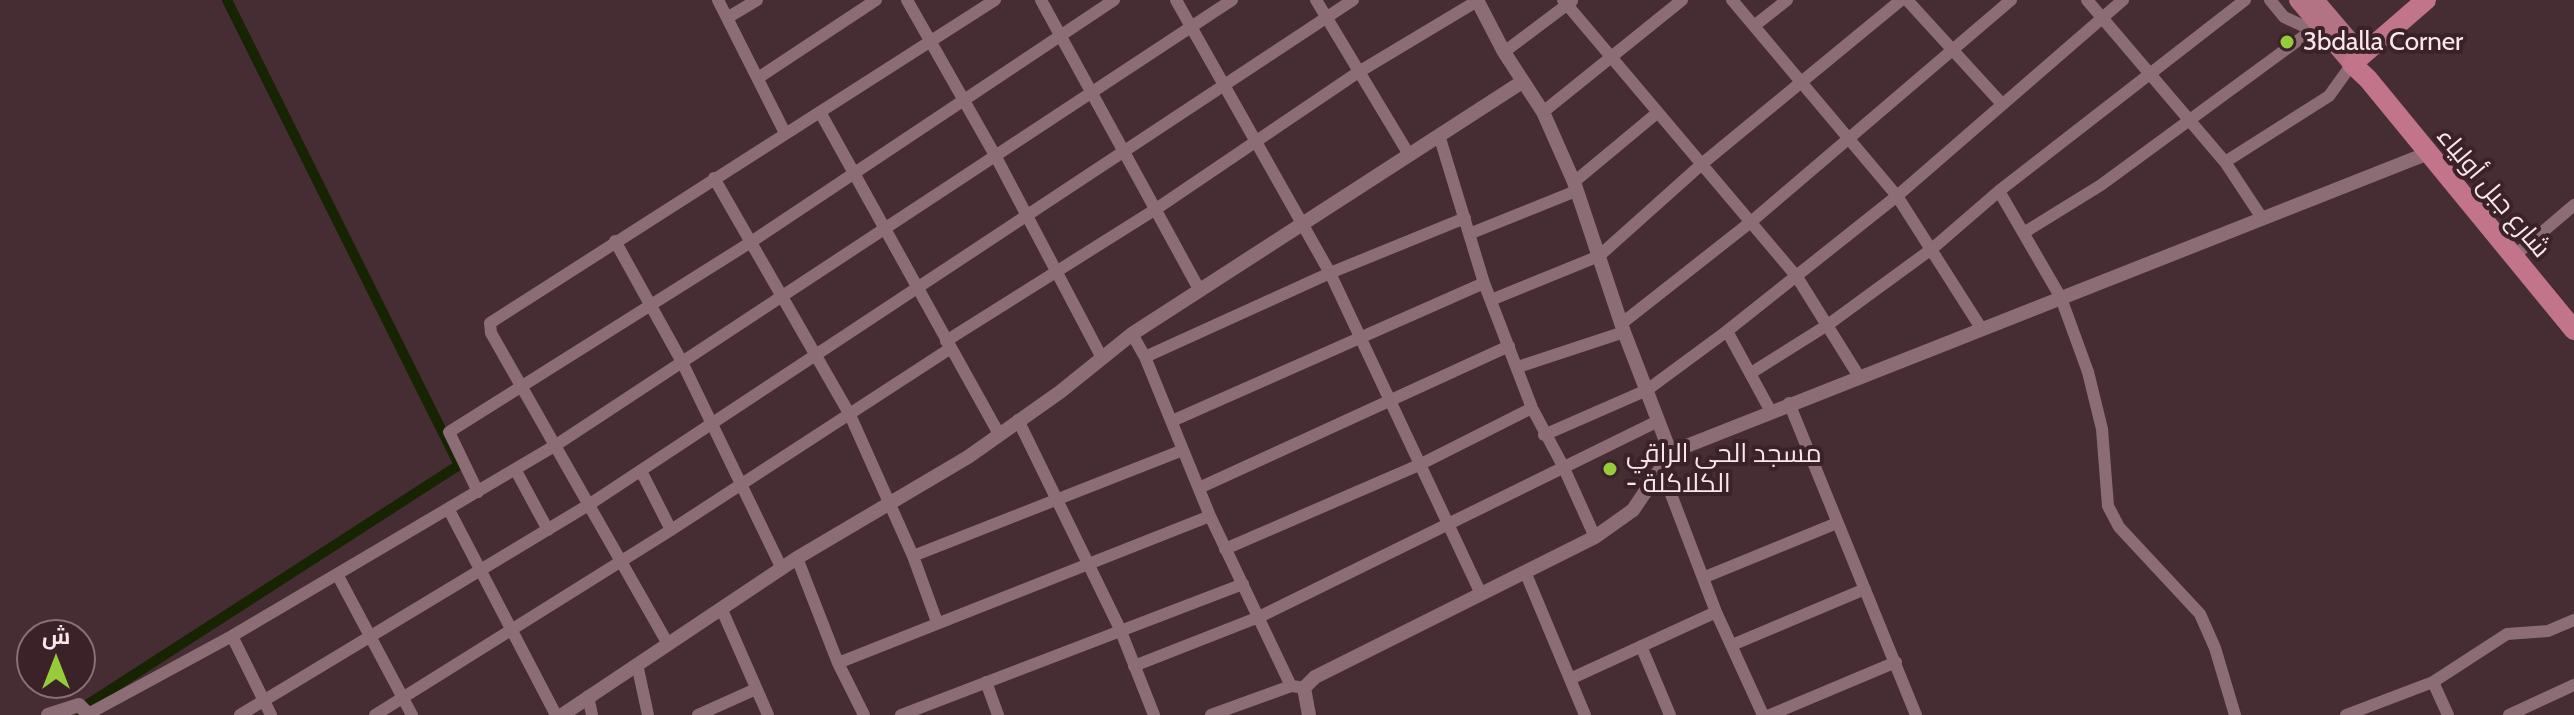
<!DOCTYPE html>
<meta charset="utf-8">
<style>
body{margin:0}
#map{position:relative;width:2574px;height:715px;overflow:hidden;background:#462c33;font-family:Cabin,Cairo,sans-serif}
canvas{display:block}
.north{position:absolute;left:16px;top:619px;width:80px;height:80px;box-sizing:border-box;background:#3b2229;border:2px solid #877177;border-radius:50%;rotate:0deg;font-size:22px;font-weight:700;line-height:32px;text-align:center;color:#f9e7eb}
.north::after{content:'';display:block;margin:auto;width:28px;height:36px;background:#96cc3a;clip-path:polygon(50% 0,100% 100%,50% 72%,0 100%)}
</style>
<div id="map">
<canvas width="2574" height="715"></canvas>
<div class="north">ش</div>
</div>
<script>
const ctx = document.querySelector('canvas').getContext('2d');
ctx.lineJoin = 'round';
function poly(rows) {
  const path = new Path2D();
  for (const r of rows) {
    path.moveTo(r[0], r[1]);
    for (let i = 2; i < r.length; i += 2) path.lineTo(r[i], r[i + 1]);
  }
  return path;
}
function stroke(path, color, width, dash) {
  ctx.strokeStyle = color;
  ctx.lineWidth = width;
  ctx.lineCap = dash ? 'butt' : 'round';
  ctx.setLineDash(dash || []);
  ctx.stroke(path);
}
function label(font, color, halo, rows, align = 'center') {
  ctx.font = font + ' Cabin,Cairo,sans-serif';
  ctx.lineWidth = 8;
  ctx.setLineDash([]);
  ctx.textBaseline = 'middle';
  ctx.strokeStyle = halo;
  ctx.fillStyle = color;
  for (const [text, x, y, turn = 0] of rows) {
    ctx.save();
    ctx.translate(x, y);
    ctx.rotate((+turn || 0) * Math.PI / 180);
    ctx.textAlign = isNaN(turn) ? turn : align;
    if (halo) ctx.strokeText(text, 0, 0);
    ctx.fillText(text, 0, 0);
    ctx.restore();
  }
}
stroke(poly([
 [79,710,459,465,227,0]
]), '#172402', 10);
stroke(poly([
 [718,0,785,133],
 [907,0,996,157,1102,358],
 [1041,0,1200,291],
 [1176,0,1330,273,1481,594],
 [1316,0,1408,153],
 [1563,0,1797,277,1858,375],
 [1732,0,1897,196,1981,328],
 [1907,0,2002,104],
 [2087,0,2225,162,2262,218],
 [2270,0,2284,17,2312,30],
 [727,18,757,0],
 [1754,26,1787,0],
 [1504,52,1572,1],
 [758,78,876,0],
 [820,112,999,434],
 [1543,112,1682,0],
 [1439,135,1484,283,1532,408,1563,466,1595,537],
 [2225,162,2329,96,2352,64],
 [714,178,850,415,913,556,1183,450],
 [1574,182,1657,113],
 [1999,191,2061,298,2088,372,2102,429,2108,506,2119,527,2200,614,2215,648,2235,715],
 [2025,232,2101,185,2319,25],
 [1469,234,1576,191],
 [615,241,682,362,782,569],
 [2513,257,2574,205],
 [1491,300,1599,256,1703,163,1901,0],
 [1621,324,1752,221,2011,0],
 [1727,331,1770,410],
 [1132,334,1145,357,1210,516,1291,686],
 [946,341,1156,209,1357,73,1477,1],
 [1145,357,1330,273,1465,218],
 [1518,367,1624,332],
 [1751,373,1829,324,1933,248,1999,191,2245,0],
 [1789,403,1916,715],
 [1018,420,1120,629,1154,715],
 [1172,421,1484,283],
 [1544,435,1647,390,1727,331,1897,196,2123,0],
 [1661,468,1716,612,1763,715],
 [515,469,548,530],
 [641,471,671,530],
 [1199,488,1509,346],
 [478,492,449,432,751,242,1114,0],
 [449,510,556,715],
 [1225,549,1419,465,1532,408],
 [913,556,937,622],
 [797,558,838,663,864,715],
 [337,574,412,715],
 [1526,574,1585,715],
 [1705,577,1837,523],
 [722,610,768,715],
 [232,636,271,715],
 [668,644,491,333,490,323,995,0],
 [1732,645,1865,589],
 [1641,646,1670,715],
 [838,663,1210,516],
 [637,664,648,715],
 [1134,666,1259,617,1658,421],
 [1570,679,1716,612],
 [986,682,998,715],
 [2433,682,2448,715],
 [588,696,592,715],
 [88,714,232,636,556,445,1232,0],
 [240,715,590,504,1353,0],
 [375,715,671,530,951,348],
 [698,715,756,689],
 [901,715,1243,584],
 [1211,715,1291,686,1299,687],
 [1770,715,1896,662],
 [2346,715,2433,682,2507,634,2548,631,2574,620],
 [2509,715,2574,685]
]), '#8c6d75', 12);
stroke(poly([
 [1477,0,1504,52,1543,112,1574,182,1624,332,1671,454],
 [48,715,79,705,89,715],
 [562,715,797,558,968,457,1060,392,1132,334,1522,82],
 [1309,715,1304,688,1315,677,1595,537,1633,510,1666,461,1679,449,2426,154]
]), '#8c6d75', 14);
stroke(poly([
 [2298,0,2352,64],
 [2315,0,2362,55]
]), '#b47285', 18);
stroke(poly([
 [2426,0,2352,64,2368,79,2574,330]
]), '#c2748a', 20);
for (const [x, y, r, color] of [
 [2287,42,8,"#96cc3a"],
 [1610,469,8,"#96cc3a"]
]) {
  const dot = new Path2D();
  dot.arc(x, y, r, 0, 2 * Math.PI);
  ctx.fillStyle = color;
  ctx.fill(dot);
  stroke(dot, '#3b2229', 3);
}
label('26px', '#f9e7eb', '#3b2229', [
 ["3bdalla Corner",2303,42],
 ["مسجد الحي الراقي",1626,454],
 ["- الكلاكلة",1626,484]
], 'left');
label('26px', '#f9e7eb', '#3b2229', [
 ["شارع جبل أولياء",2493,193,50]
]);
</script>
